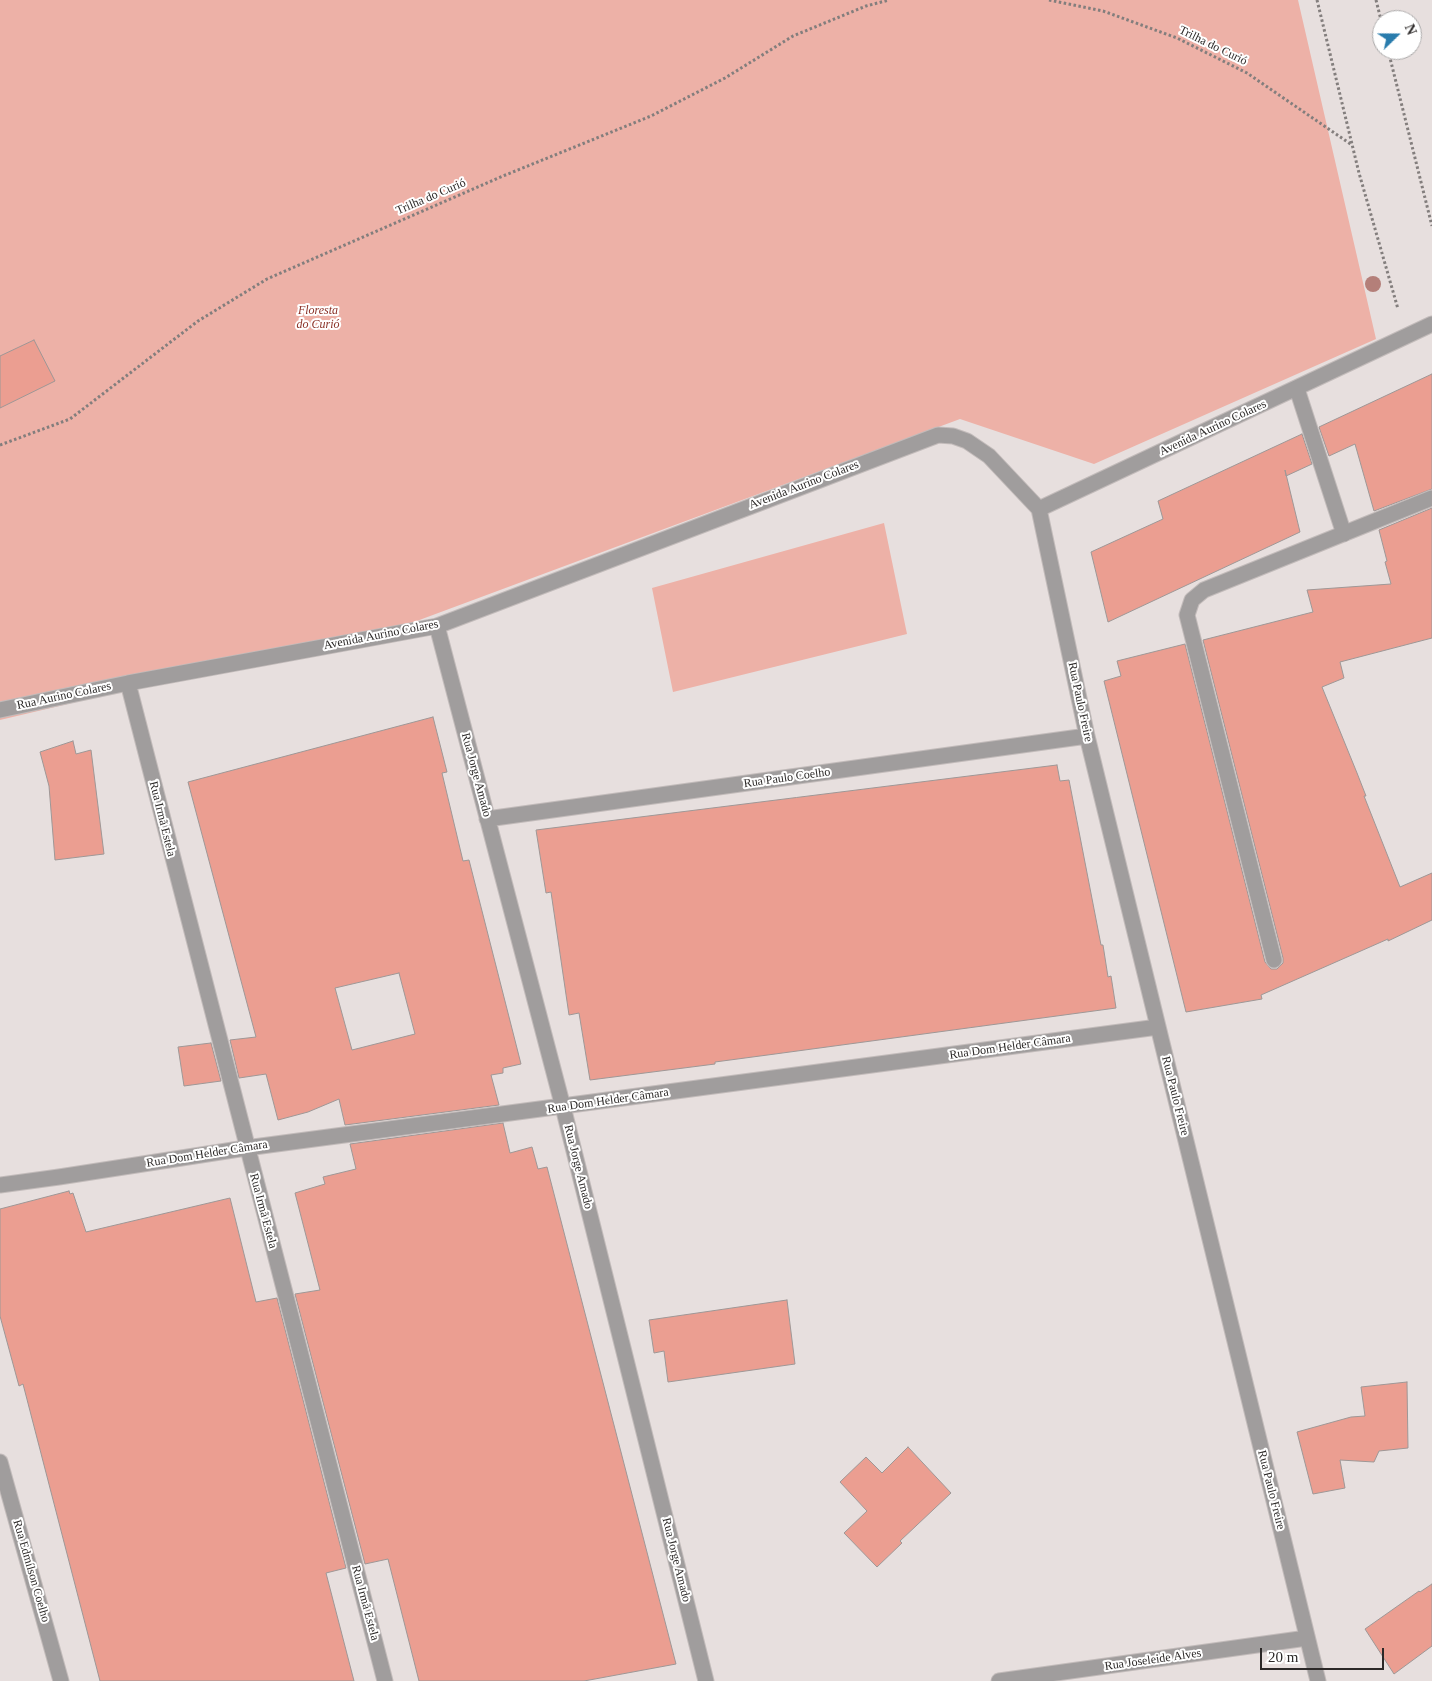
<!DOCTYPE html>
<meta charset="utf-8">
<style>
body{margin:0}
#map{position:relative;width:1432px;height:1681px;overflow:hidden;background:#e7dfde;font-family:"Times New Roman",serif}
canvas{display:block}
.north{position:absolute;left:1372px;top:10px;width:50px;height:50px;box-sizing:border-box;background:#fff;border:1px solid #aba9a9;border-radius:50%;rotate:68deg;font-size:14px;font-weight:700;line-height:20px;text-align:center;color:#2c2928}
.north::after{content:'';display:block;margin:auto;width:18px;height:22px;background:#297cad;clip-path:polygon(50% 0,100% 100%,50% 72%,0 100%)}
.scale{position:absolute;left:1260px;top:1648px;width:124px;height:22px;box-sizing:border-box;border:2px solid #2c2928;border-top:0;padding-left:6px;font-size:15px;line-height:18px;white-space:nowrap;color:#2c2928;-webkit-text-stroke:4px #fff;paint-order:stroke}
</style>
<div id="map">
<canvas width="1432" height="1681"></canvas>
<div class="north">N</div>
<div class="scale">20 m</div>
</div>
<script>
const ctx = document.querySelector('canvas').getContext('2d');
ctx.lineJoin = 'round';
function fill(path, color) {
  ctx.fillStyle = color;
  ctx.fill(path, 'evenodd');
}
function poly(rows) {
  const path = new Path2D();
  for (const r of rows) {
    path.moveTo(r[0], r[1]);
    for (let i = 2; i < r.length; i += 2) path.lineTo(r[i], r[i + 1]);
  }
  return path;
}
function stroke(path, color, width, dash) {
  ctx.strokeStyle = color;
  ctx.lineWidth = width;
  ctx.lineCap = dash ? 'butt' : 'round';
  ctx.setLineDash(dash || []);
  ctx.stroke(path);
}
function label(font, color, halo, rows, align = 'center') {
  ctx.font = font + ' "Times New Roman",serif';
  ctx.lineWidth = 4;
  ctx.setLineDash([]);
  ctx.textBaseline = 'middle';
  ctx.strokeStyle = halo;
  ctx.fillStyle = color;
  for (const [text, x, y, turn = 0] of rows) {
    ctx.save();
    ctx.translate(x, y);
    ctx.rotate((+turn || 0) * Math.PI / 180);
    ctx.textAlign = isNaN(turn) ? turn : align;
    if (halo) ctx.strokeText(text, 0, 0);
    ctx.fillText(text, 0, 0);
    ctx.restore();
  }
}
fill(poly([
 [0,0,1298,0,1376,339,1094,464,960,419,414,622,0,720],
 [884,523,907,634,673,692,652,588]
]), '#edb1a7');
const building = poly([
 [34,340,55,381,0,408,0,356,34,340],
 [1432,374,1432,489,1374,511,1355,444,1329,456,1319,427,1432,374],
 [1302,434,1312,464,1286,476,1285,470,1300,532,1108,622,1091,552,1163,519,1158,501,1302,434],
 [1432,508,1432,638,1340,662,1344,678,1322,687,1357,773,1366,796,1364,796,1400,887,1432,873,1432,920,1388,941,1388,939,1261,995,1262,999,1186,1012,1104,681,1121,676,1117,661,1185,644,1265,962,1271,969,1277,969,1283,963,1283,958,1203,640,1313,612,1307,590,1391,584,1385,562,1387,561,1379,530,1432,508],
 [433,717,447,772,442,773,463,861,469,860,521,1064,503,1068,503,1073,491,1075,499,1105,345,1125,339,1099,308,1112,278,1120,266,1074,239,1078,230,1040,256,1037,188,782,433,717],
 [399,973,415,1034,352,1050,335,988,399,973],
 [73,741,76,754,91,750,104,854,55,860,49,786,40,752,73,741],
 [1057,765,1060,781,1069,780,1101,945,1103,945,1108,977,1111,976,1116,1008,775,1054,715,1062,715,1064,590,1080,579,1013,569,1015,551,892,546,893,536,830,1057,765],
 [211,1043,221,1081,184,1086,178,1047,211,1043],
 [503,1123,510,1153,532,1147,538,1169,547,1167,676,1664,584,1681,419,1681,388,1559,365,1564,295,1294,320,1290,295,1193,325,1184,323,1177,356,1169,350,1144,503,1123],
 [69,1191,70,1194,73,1193,86,1232,230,1198,256,1302,277,1298,346,1568,326,1573,354,1681,100,1681,23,1384,19,1386,0,1316,0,1209,69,1191],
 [787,1300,795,1364,668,1382,664,1351,654,1353,649,1320,787,1300],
 [1407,1382,1408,1448,1379,1451,1374,1462,1340,1460,1345,1488,1313,1494,1297,1432,1351,1417,1365,1416,1361,1387,1407,1382],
 [908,1447,951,1493,900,1541,902,1543,877,1567,844,1533,867,1511,840,1482,866,1457,882,1473,908,1447],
 [1432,1584,1432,1646,1394,1674,1365,1629,1419,1591,1420,1592,1432,1584]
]);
fill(building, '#eb9e91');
stroke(building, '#9e9796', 1);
const street = poly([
 [1297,389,1344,534],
 [1039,509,1087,736,1318,1681],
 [437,626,563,1107,706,1681],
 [128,683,385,1681],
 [0,710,128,683,437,626,938,435,953,436,967,441,989,456,1039,509,1432,324],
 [487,819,1087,736],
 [1274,960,1187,615,1192,600,1204,590,1432,498],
 [0,1185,59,1177,246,1148,1158,1027],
 [0,1462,61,1681],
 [999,1681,1307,1638]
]);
stroke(street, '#c2bbba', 17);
stroke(poly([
 [1049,0,1103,11,1177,38,1247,73,1352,145],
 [1317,0,1359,173,1398,309],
 [1376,0,1382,24],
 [1388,50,1432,226],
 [0,445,70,419,198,321,267,279,503,176,651,116,725,78,793,36,866,6,889,0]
]), '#837e7d', 3, [2.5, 2.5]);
stroke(street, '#a09d9d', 15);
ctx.fillStyle = '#b47f79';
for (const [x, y] of [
 [1373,284]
]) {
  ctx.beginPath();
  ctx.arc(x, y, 8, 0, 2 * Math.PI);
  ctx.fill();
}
label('12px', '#2c2928', '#fff', [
 ["Trilha do Curió",1213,46,26],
 ["Trilha do Curió",431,197,-23],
 ["Avenida Aurino Colares",1213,428,-25],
 ["Avenida Aurino Colares",804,485,-21],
 ["Avenida Aurino Colares",381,635,-11],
 ["Rua Aurino Colares",64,696,-12],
 ["Rua Paulo Freire",1080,702,78],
 ["Rua Jorge Amado",476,775,75],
 ["Rua Paulo Coelho",787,778,-8],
 ["Rua Irmã Estela",162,819,76],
 ["Rua Dom Helder Câmara",1010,1047,-8],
 ["Rua Paulo Freire",1175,1096,76],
 ["Rua Dom Helder Câmara",608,1101,-8],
 ["Rua Dom Helder Câmara",207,1154,-9],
 ["Rua Jorge Amado",578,1167,76],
 ["Rua Irmã Estela",263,1211,75],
 ["Rua Paulo Freire",1271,1490,76],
 ["Rua Jorge Amado",676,1560,76],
 ["Rua Edmílson Coelho",31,1571,74],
 ["Rua Irmã Estela",365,1603,75],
 ["Rua Joseleide Alves",1153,1660,-8]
]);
label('italic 12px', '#8a3026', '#fff', [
 ["Floresta",318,311],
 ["do Curió",318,325]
]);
</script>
